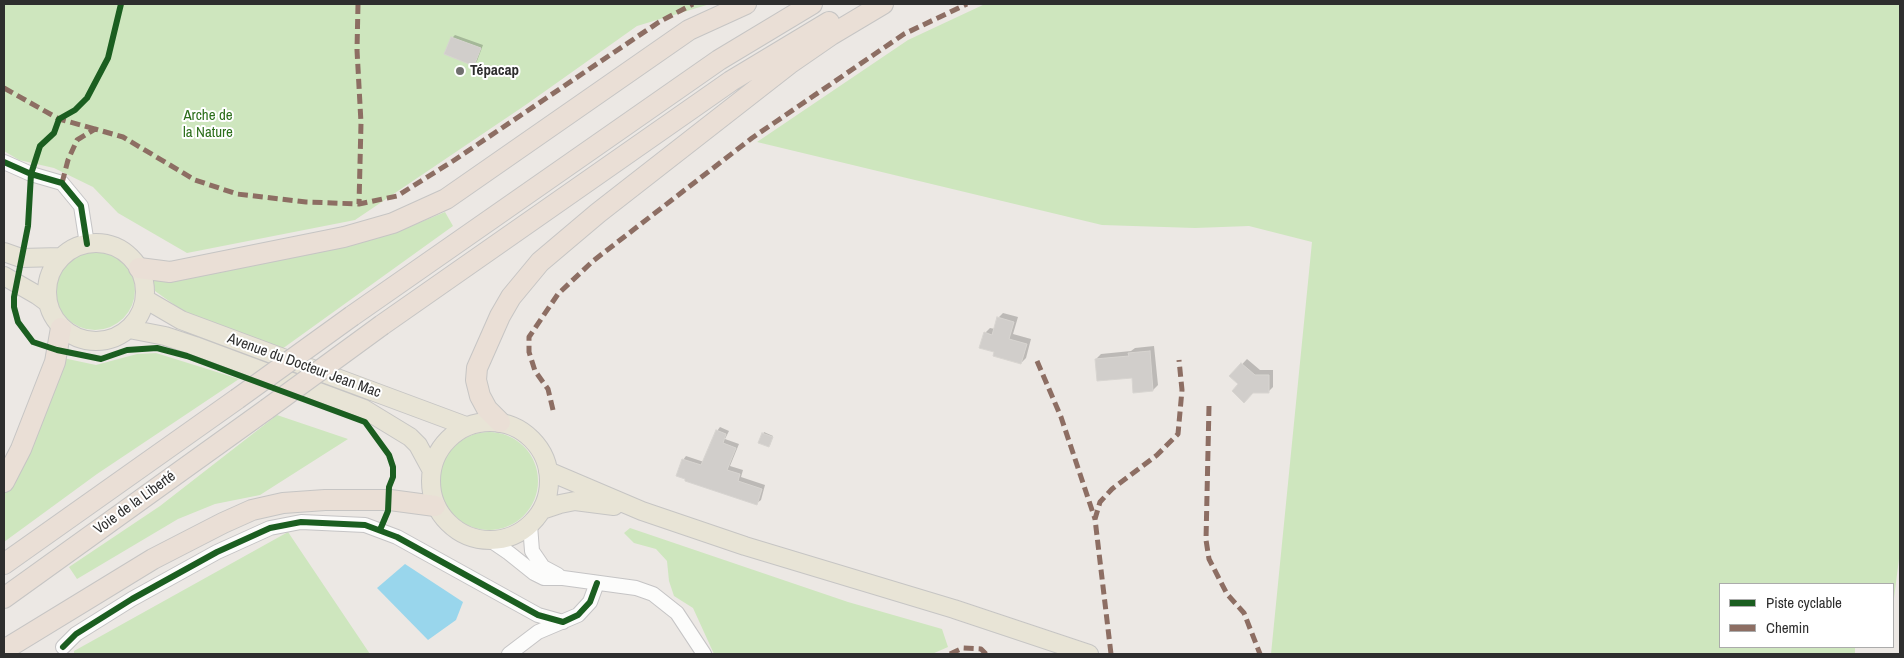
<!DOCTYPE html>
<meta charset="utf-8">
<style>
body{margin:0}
#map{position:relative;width:1904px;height:658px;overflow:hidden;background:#ece8e4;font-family:"Archivo Narrow",sans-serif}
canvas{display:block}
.frame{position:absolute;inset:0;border:5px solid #2e2e2e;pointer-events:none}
.legend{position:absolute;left:1719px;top:583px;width:175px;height:65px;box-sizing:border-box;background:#fff;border:1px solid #ababab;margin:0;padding:6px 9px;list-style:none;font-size:15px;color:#2e2e2e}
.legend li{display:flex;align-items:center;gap:10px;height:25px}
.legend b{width:25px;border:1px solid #ababab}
</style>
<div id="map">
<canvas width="1904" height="658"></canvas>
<div class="frame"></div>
<ul class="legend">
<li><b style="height:6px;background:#1b5e20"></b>Piste cyclable</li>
<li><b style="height:6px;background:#8d6e63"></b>Chemin</li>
</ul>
</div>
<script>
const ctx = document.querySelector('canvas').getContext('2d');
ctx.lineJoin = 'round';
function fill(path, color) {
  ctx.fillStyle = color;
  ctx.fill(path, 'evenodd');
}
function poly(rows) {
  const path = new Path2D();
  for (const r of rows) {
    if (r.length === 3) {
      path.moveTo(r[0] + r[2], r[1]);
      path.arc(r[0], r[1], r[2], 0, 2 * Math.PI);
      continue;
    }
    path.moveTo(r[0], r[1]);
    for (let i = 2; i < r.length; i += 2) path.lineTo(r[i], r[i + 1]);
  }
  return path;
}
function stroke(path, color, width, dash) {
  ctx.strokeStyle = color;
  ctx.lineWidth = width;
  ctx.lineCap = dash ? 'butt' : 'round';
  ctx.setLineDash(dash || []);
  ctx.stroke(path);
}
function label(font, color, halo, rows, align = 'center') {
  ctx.font = font + ' "Archivo Narrow",sans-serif';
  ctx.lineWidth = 4;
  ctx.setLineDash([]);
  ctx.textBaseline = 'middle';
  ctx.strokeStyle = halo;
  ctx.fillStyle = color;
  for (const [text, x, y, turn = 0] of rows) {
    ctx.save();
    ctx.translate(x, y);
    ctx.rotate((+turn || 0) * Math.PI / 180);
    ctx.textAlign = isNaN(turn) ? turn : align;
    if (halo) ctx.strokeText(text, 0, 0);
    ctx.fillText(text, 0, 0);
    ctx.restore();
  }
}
fill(poly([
 [5,4,710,4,637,26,527,104,355,220,187,253,118,213,93,187,54,168,19,160,4,151],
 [985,4,1900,4,1900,551,1893,606,1893,584,1720,584,1720,647,1855,647,1855,654,1271,654,1312,242,1249,226,1195,228,1102,225,757,142,908,40],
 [445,212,453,226,282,349,187,314,155,291,152,276,291,256,416,224],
 [95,290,40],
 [156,353,239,379,97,474,4,542,4,493,29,446,63,358,96,365,137,354],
 [277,415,348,439,260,495,215,504,178,519,77,579,69,567,160,506],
 [489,481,49],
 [630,528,848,602,942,629,948,647,932,654,714,654,693,608,674,596,669,581,667,561,656,549,634,543,624,533],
 [288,532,370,654,74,654,74,651]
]), '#cee6be');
fill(poly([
 [405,564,463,602,456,620,428,640,377,588]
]), '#99d6ec');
fill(poly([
 [455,35,483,45,477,61,474,65,452,38],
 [1003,313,1018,317,1013,334,1031,339,1026,358,1021,363,996,351,985,333,990,328,995,329,998,318],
 [1154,346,1158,385,1153,390,1133,376,1096,359,1101,354,1131,351,1135,348],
 [1247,359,1260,370,1273,370,1273,387,1268,392,1240,384,1231,376],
 [720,427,729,431,725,439,739,444,730,466,743,470,741,477,765,485,761,500,757,503,683,460,686,456,704,462,717,431],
 [764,432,773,436,770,445,763,434]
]), '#0003');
const building = poly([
 [451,37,481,48,474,66,444,54,451,37],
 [997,317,1014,322,1009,339,1027,344,1021,364,993,356,994,352,979,348,984,332,992,335,997,317],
 [1150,351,1153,391,1133,393,1132,378,1097,381,1095,359,1129,356,1128,353,1150,351],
 [1241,363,1255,375,1269,375,1269,393,1253,393,1244,403,1232,391,1238,384,1229,376,1241,363],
 [716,430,726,434,723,443,736,448,727,470,740,474,738,481,762,489,757,505,685,481,685,479,676,476,682,459,701,465,716,430],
 [762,433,773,437,769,447,758,443,762,433]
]);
fill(building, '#d1cecb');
stroke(building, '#d7d4d0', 1);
const minor = poly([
 [4,162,31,174,62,183,81,206,87,244],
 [530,525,532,551,543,567,558,575],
 [490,540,509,553,534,573,544,578,563,578,636,588,653,594,677,613,704,654],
 [63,647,76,634,132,599,217,552,270,528,301,522,365,525,397,537,538,615,563,622],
 [509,654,538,632,578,615,590,602,597,583]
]);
const major = poly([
 [96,292,49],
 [4,252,21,258,61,257],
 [4,276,37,295,48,303],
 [145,299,181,320,466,426],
 [129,329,165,336,195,346,364,409,410,437,418,445,431,469],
 [490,481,59],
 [548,471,642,511,745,546,954,609,1089,654],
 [542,510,560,504,575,501,614,506]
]);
const highway = poly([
 [139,268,170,272,344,237,393,223,446,199,689,30,746,4],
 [352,316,719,60,812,4],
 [382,325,731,81,829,22],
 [500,422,487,409,480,396,476,380,477,368,500,316,511,297,540,262,598,213,789,64,831,35,883,4],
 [4,482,21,449,55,362,61,328],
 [4,564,237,399],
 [4,598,267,409],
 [4,650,153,559,223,523,252,510,283,503,325,500,390,500,435,506]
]);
stroke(minor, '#c5c4c5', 16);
stroke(major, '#c6c5c4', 20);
stroke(highway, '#c6c5c4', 22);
stroke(minor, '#fcfcfb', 14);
stroke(major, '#e8e4d6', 18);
stroke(highway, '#eadfd6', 20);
const highwayBridge = poly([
 [237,399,352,316],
 [267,409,382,325]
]);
stroke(highwayBridge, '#c6c5c4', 22, []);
stroke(highwayBridge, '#eadfd6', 20);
stroke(poly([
 [358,4,357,50,361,123,359,204],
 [4,88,59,119,95,129],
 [62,183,68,160,77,140,95,129,123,137,195,180,237,194,306,202,359,204,397,196,453,161,659,22,693,4],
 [1037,361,1061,417,1095,519],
 [1209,406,1206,540,1209,559,1227,594,1244,613,1260,654],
 [553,410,548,389,535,371,529,352,529,337,558,294,593,261,752,138,904,34,967,4],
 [950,654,963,648,981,649,986,654],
 [1111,654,1095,519,1100,502,1112,489,1157,455,1178,434,1182,390,1179,360]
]), '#8d6e63', 5, [10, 5]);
stroke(poly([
 [121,4,108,58,87,98,75,110,59,119,54,133,40,146,31,174,28,226,14,297,14,307,18,322,33,342,57,350,101,359,127,350,157,348,187,356,365,422,389,455,393,467,393,477,389,487,388,511,380,530],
 [4,162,31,174,62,183,81,206,87,244],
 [63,647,76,634,132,599,217,552,270,528,301,522,365,525,397,537,538,615,563,622,578,615,590,602,597,583]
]), '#1b5e20', 6);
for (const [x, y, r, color] of [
 [460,71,5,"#706f6e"]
]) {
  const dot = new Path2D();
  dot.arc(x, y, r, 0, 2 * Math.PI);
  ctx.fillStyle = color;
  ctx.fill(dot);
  stroke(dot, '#fff', 2);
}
label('bold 15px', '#2e2e2e', '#fff', [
 ["Tépacap",470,71]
], 'left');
label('15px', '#2c6e1b', '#fff', [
 ["Arche de",208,116],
 ["la Nature",208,133]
]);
label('15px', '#2e2e2e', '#fff', [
 ["Avenue du Docteur Jean Mac",304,366,20],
 ["Voie de la Liberté",135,503,-36]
]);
</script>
